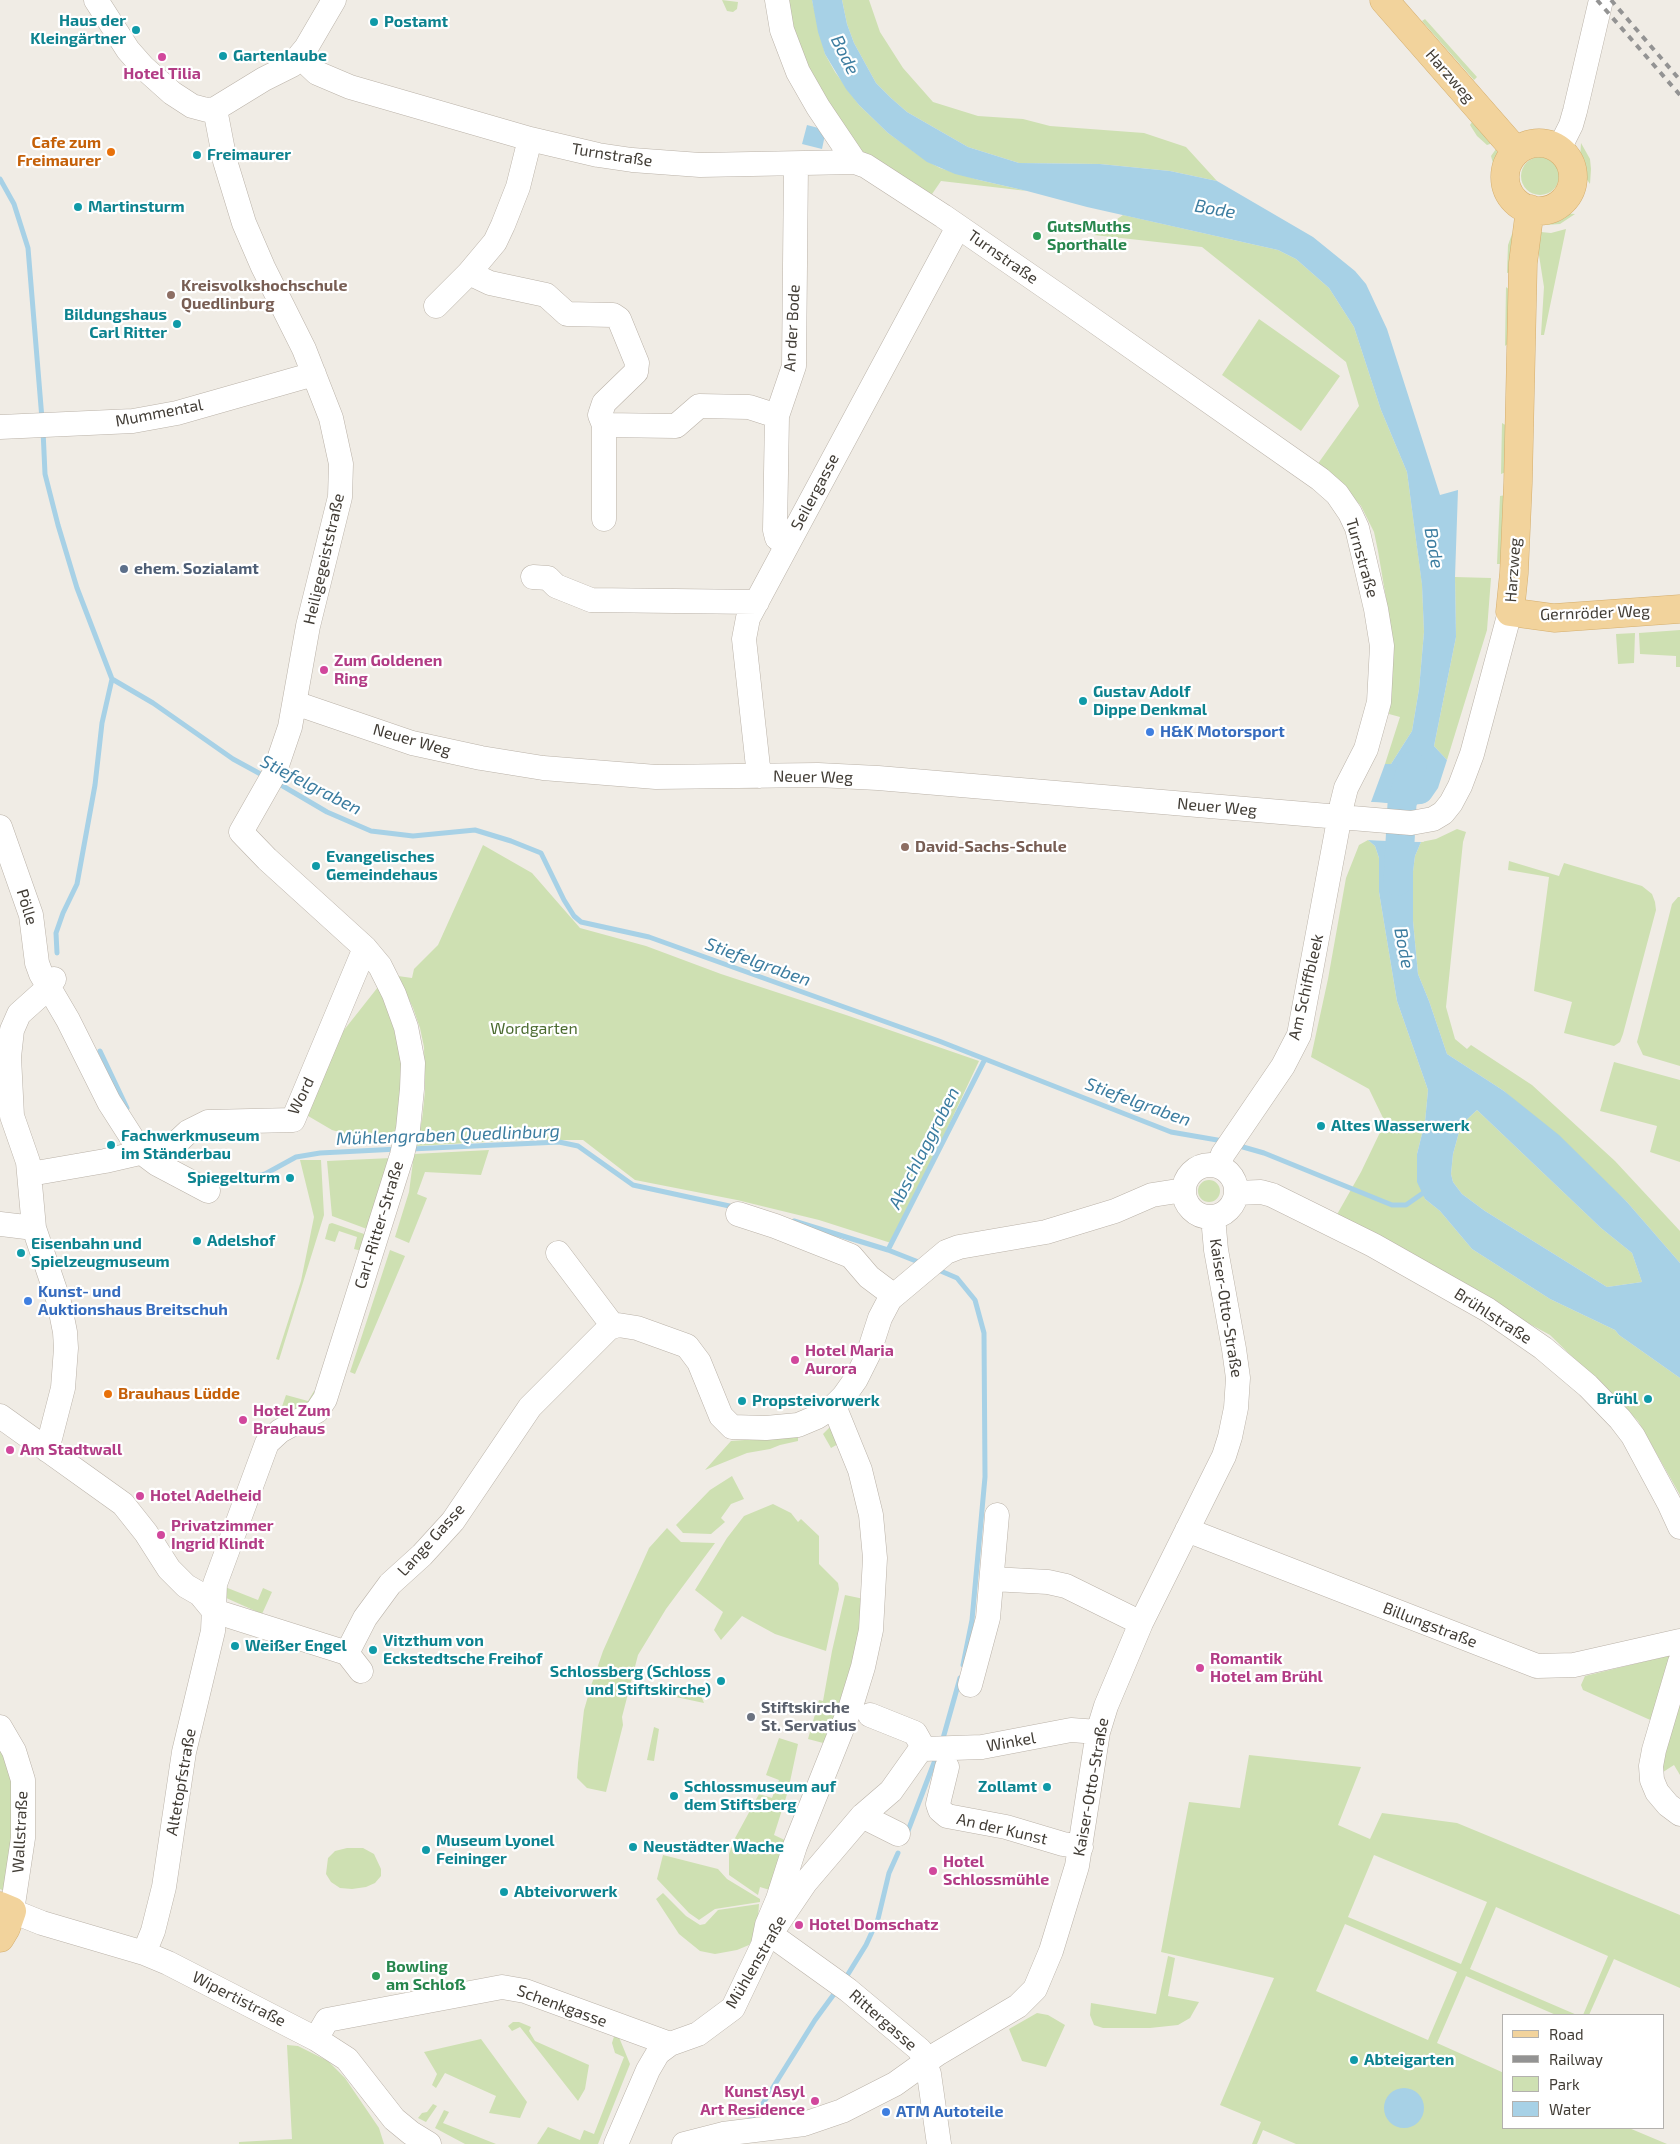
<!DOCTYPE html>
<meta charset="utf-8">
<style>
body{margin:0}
#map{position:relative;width:1680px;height:2144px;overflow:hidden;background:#f0ece5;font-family:"Exo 2",sans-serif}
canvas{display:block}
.legend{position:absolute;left:1502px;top:2014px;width:162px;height:115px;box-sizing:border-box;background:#fff;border:1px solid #b3b1ae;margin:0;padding:6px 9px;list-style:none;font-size:15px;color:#413c35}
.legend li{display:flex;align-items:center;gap:10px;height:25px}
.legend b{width:25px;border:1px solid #b3b1ae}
</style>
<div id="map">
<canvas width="1680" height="2144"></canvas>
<ul class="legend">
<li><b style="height:6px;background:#f2d39c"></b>Road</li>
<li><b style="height:6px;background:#939393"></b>Railway</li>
<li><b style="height:14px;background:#cee0b2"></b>Park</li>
<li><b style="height:14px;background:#a7d1e6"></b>Water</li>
</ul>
</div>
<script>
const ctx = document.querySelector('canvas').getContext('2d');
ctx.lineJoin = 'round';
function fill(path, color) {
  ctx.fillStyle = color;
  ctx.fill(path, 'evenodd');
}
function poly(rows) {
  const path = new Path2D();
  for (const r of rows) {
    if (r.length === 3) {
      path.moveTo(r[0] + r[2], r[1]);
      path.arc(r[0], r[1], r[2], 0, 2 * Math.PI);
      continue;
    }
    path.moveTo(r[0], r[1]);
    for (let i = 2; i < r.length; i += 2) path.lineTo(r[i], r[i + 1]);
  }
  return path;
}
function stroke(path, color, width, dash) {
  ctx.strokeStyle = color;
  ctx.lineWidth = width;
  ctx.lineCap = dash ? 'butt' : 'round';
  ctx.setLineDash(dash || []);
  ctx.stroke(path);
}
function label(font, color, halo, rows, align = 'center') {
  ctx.font = font + ' "Exo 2",sans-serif';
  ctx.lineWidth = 4.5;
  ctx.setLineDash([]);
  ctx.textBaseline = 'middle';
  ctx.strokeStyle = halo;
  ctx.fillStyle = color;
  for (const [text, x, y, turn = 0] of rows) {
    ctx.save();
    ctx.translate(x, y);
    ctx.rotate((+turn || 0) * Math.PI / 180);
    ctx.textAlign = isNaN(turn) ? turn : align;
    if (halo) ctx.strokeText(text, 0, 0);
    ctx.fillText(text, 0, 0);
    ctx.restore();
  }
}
fill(poly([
 [722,0,738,2,737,9,733,12,727,11],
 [785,0,812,0,825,54,835,72,859,105,888,133,927,161,940,168,979,180,1027,191,941,181,930,197,857,152,804,67],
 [842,0,869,0,880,32,903,68,933,102,978,116,1023,119,1050,126,1144,133,1186,147,1217,181,1170,171,1100,164,1019,163,968,147,907,112,891,98,876,83,854,43,847,24],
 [1425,19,1477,77,1474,80,1422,21],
 [1472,122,1492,141,1490,144,1487,145,1477,136,1470,125],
 [1581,143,1590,159,1591,169,1590,184,1583,174,1580,159],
 [1496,149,1501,161,1498,181,1491,156],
 [1540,176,19],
 [1562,213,1575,214,1560,224,1546,225,1553,217],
 [1123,215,1278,250,1296,259,1329,288,1354,327,1381,410,1407,472,1422,584,1424,632,1419,689,1412,731,1391,764,1385,764,1400,717,1389,714,1392,681,1391,628,1378,551,1374,532,1361,506,1343,485,1317,465,1359,406,1346,362,1202,247,1094,235],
 [1566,229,1544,335,1541,335,1544,287,1538,249,1539,237,1541,232,1551,233],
 [1512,234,1514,234,1512,272,1507,273,1508,245],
 [1506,287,1511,291,1510,342,1505,346],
 [1259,319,1340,376,1301,431,1222,375],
 [1502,423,1507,426,1506,472,1501,474],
 [1506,495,1503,564,1497,564,1500,496],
 [1455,577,1491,578,1487,630,1447,760,1434,746,1456,637],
 [1680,630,1680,667,1676,667,1676,656,1640,654,1639,633],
 [1635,633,1634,663,1618,664,1616,634],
 [1457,829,1466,832,1463,842,1446,1007,1455,1039,1467,1049,1471,1045,1532,1085,1615,1161,1680,1231,1680,1263,1627,1202,1504,1091,1447,1054,1429,1001,1418,974,1413,921,1413,871,1415,856,1421,842,1436,839],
 [1368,840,1375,846,1379,858,1379,892,1397,1001,1428,1090,1425,1122,1417,1154,1417,1168,1425,1199,1440,1211,1472,1249,1550,1299,1615,1330,1619,1335,1680,1378,1680,1495,1638,1421,1550,1335,1335,1218,1361,1172,1385,1122,1369,1089,1311,1057,1328,979,1346,878,1359,845],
 [483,845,532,873,580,928,646,946,721,974,846,1015,979,1061,911,1206,891,1243,819,1220,737,1200,635,1180,583,1140,522,1140,415,1146,422,1120,425,1091,424,1047,420,1028,413,1008,398,976,412,978,414,969,438,945],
 [1509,861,1559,876,1564,863,1642,886,1652,894,1655,902,1656,910,1623,1034,1620,1042,1614,1046,1564,1033,1572,1002,1534,991,1549,877,1508,870],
 [1678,897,1680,897,1680,1066,1643,1055,1637,1042,1672,904],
 [378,987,388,1002,405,1059,397,1138,364,1139,332,1130,303,1113,333,1044],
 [1614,1062,1680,1080,1680,1162,1650,1152,1657,1126,1600,1111],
 [1477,1110,1601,1228,1632,1253,1642,1282,1607,1287,1485,1211,1462,1194,1453,1182,1451,1174,1453,1154,1461,1125],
 [489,1150,481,1175,425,1172,417,1194,427,1198,409,1243,395,1237,409,1192,414,1154],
 [391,1158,367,1229,332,1216,327,1161],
 [300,1160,321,1160,324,1215,279,1360,276,1359,301,1281,314,1217],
 [1209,1191,11],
 [332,1223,367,1235,362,1251,354,1249,357,1237,339,1231,335,1242,325,1239,329,1224],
 [390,1250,405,1256,355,1374,350,1372],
 [314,1391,316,1393,309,1403,278,1418,286,1395,308,1401],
 [831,1426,840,1443,831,1448,823,1434],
 [798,1436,798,1441,780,1445,770,1449,747,1453,705,1470,731,1441],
 [732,1476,744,1499,731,1504,721,1518,725,1522,711,1534,683,1533,676,1525,710,1490],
 [773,1504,791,1513,798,1522,801,1519,819,1536,819,1564,838,1583,839,1589,826,1651,775,1634,742,1616,721,1640,714,1630,723,1612,695,1590,727,1538,744,1516],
 [667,1528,681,1542,715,1543,666,1609,638,1655,622,1717,623,1725,606,1792,587,1788,577,1778,578,1763,584,1710,591,1686,603,1651,649,1548],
 [225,1587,258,1600,263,1588,272,1592,262,1614,224,1597],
 [845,1595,864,1599,853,1668,827,1744,808,1739,819,1700,823,1701,832,1651],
 [1671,1655,1657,1723,1583,1690,1581,1685,1585,1676],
 [1680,1684,1680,1775,1674,1765,1660,1774],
 [688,1685,698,1688,704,1703,671,1696,681,1688],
 [654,1727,659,1729,654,1761,647,1760],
 [779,1738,798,1744,788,1791,774,1835,789,1842,773,1891,760,1887,758,1895,729,1875,729,1854,734,1840,759,1794,772,1798,779,1780,766,1775],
 [0,1746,17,1785,11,1894,0,1889],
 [1249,1755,1361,1767,1338,1825,1370,1839,1382,1813,1457,1823,1680,1915,1680,1988,1614,1959,1589,2015,1583,2015,1608,1956,1496,1907,1470,1969,1577,2015,1556,2015,1466,1976,1437,2043,1504,2073,1504,2128,1629,2128,1667,2144,1296,2144,1263,2130,1257,2144,1252,2144,1261,2122,1220,2105,1274,1978,1161,1952,1189,1802,1240,1808],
 [1374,1855,1487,1902,1461,1964,1348,1917],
 [1345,1924,1457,1972,1428,2040,1316,1991],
 [347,1848,363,1848,374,1854,381,1869,381,1876,375,1883,366,1887,352,1889,340,1888,331,1882,326,1874,328,1858,335,1851],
 [663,1855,718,1869,727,1879,760,1899,760,1902,715,1909,699,1920,689,1913,657,1879],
 [663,1893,686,1916,700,1925,705,1924,718,1910,759,1904,757,1932,749,1945,737,1950,715,1954,700,1951,679,1934,656,1899],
 [1168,1956,1175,1958,1168,1996,1199,2002,1190,2018,1178,2025,1150,2028,1103,2028,1094,2025,1090,2015,1091,2003,1156,2014],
 [1037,2013,1048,2015,1065,2025,1046,2067,1022,2061,1009,2029],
 [513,2022,519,2022,531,2027,529,2031,535,2041,589,2065,585,2089,578,2101,520,2027,512,2031,508,2026],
 [616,2030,630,2064,598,2144,537,2144,548,2127,580,2140,584,2130,594,2134,624,2057,615,2053,612,2043],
 [481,2039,527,2102,520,2118,489,2113,496,2096,445,2073,436,2088,432,2085,437,2074,424,2052],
 [287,2045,298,2046,328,2061,345,2078,379,2128,384,2144,239,2144,239,2142,292,2139],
 [433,2104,437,2106,426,2122,418,2118,422,2113,427,2112],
 [444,2110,449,2112,443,2123,496,2144,465,2144,435,2128]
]), '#cee0b2');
fill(poly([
 [812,0,842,0,847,24,854,43,876,83,891,98,907,112,968,147,1019,163,1100,164,1170,171,1217,181,1313,237,1355,271,1366,284,1387,329,1440,495,1458,490,1455,577,1456,637,1434,746,1447,760,1438,788,1429,801,1423,804,1410,805,1371,802,1385,764,1391,764,1412,731,1419,689,1424,632,1422,585,1407,472,1381,410,1354,327,1329,288,1296,259,1278,250,1087,207,1027,191,979,180,955,174,927,162,888,133,859,105,846,89,825,54,818,32],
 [807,125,826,130,822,149,802,144],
 [1368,840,1421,842,1415,856,1413,871,1413,921,1418,974,1429,1001,1447,1054,1504,1091,1559,1135,1627,1202,1680,1263,1680,1378,1619,1335,1615,1330,1550,1299,1472,1249,1440,1211,1425,1199,1417,1182,1417,1154,1425,1122,1428,1090,1397,1001,1379,892,1379,858,1375,846],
 [1477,1110,1601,1228,1632,1253,1642,1282,1607,1287,1485,1211,1462,1194,1453,1182,1451,1174,1453,1154,1461,1125],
 [1404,2108,20]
]), '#a7d1e6');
fill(poly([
 [1433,797,1434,799,1427,805,1417,807,1371,804,1371,802,1417,805,1426,803],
 [1368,837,1422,839,1424,842,1368,840]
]), '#f0ece5');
stroke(poly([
 [0,179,14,204,28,248,42,419],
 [43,430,45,474,58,525,77,588,112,679,102,723,95,785,77,884,63,913,56,933,57,953],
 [112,679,153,703,233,759,266,777],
 [276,782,327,812,371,831,413,836,475,830,511,841,541,853,564,900,574,916,581,922,649,937,939,1041,1171,1132,1223,1141],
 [100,1051,127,1108],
 [1236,1145,1264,1153,1392,1205,1406,1205,1426,1191],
 [411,1149,559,1142,578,1146,633,1185,734,1207],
 [207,1179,222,1183,265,1174,296,1157,320,1153,398,1149],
 [794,1221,888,1250,921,1263],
 [888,1250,985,1059],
 [936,1269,957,1278,975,1300,984,1333,985,1477,972,1620,963,1665],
 [942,1742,960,1678],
 [906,1836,937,1755],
 [845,1979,866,1945,878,1919,889,1873,898,1853],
 [746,2123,757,2113,815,2020,837,1990]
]), '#a7d1e6', 5);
stroke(poly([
 [1398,881,1402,804,1412,766]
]), '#a7d1e6', 29);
const minor = poly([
 [96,0,128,50,143,67,172,93,192,106,207,110,215,109,264,79,292,65,306,48,334,0],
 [777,0,782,30,798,72,818,107,855,162],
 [300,57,317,73,350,87,530,139,598,155,632,160,700,165,855,162,866,166,943,216,1059,296,1320,479,1337,494,1350,513,1357,528,1376,609,1382,646,1379,702,1366,749,1346,788,1342,804,1299,1035,1283,1066,1223,1154,1218,1166],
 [530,139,518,187,503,225,495,242,469,273,490,283,546,295,567,314,613,315,619,319,637,363,636,372,604,403,600,415,604,425,676,426,699,406,749,407,777,416],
 [1559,149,1571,125,1575,111,1601,0],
 [436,306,469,273],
 [0,427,133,421,177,413,314,374],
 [604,519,604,425],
 [787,545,777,538,775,530,777,416,794,366,796,164],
 [533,577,548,578,556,586,591,600,757,602],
 [295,703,412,743,481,758,543,768,656,777,818,775,878,778,1411,823,1433,819,1443,813,1451,803,1460,786,1472,754,1510,612],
 [759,776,744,639,748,618,958,227],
 [0,827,31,915,37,963,41,974,68,1020,109,1102,141,1152,157,1164,208,1191],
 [1210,1191,26],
 [30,1174,105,1161,174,1145,188,1132,208,1122,293,1120,365,948],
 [1236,1193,1261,1192,1272,1195,1373,1245,1488,1310,1543,1348,1588,1386,1620,1419,1633,1436,1669,1503,1680,1527],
 [738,1214,775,1226,851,1256,869,1277,893,1295],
 [0,1224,34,1228],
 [558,1253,613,1326],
 [0,1416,123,1504,146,1533,169,1569,186,1586,200,1594,214,1611],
 [47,1450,63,1388,66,1348,65,1332,59,1302,34,1228,28,1162,12,1116,9,1057,12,1030,19,1014,48,988,54,979],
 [1187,1530,1537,1666,1574,1665,1680,1641],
 [992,1579,1048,1582,1066,1586,1141,1623],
 [214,1611,347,1653],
 [347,1653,365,1618,390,1584,422,1555,453,1521,530,1407,609,1328,618,1325,637,1328,687,1346,699,1362,721,1416,732,1427,766,1428,798,1425,817,1417,834,1406,844,1396,856,1379,868,1355,880,1318,890,1299,946,1252,959,1247,1046,1232,1115,1211,1152,1195,1184,1190],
 [347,1653,361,1671],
 [1680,1662,1654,1750,1651,1766,1652,1780,1657,1792,1668,1805,1680,1814],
 [970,1685,988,1618,997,1515],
 [870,1715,915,1733,924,1749],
 [0,1727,14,1751,23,1780,23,1838,12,1911,42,1923,144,1953,168,1963,316,2039,347,2059,394,2119,411,2133,429,2144],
 [924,1749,982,1747,1071,1730,1098,1732],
 [947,1767,938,1804,940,1810,947,1816,1006,1827,1063,1844,1081,1847],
 [862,1816,898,1834],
 [770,1934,848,1990,920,2050,929,2074,939,2144],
 [763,1945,767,1925,778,1899,795,1846,851,1706,863,1667,871,1630,875,1558,871,1515,860,1470,834,1406],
 [144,1953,153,1931,164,1887,184,1752,213,1631,215,1584,267,1443,280,1431,317,1411,325,1399,402,1155,408,1129,412,1089,413,1063,406,1027,394,994,380,966,365,948,267,859,241,832,274,774,290,727,308,626,340,497,341,464,331,418,304,349,263,267,244,223,225,161,215,109],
 [316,2039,327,2020,502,1987,525,1991,670,2044],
 [616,2144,648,2070,658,2053,670,2044,698,2034,733,2008,763,1945,805,1883,862,1816,891,1791,918,1753,924,1749],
 [684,2144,723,2134,804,2124,842,2111,895,2084,937,2054,1018,2006,1035,1989,1051,1951,1077,1866,1098,1732,1106,1706,1141,1623,1224,1456,1230,1437,1236,1408,1238,1378,1234,1349,1216,1250,1213,1217]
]);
const major = poly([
 [1384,0,1516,151],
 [1539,177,34],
 [1530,209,1523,263,1518,483,1514,573,1510,612,1554,618,1680,609],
 [0,1906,12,1911,6,1928,0,1938]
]);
stroke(minor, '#bab2a8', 25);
stroke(major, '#d4ae6e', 29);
stroke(minor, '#fff', 24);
stroke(major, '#f2d39c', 28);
stroke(poly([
 [1597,0,1680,95],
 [1611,0,1680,80]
]), '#939393', 4, [6, 6]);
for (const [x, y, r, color] of [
 [374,22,5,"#0f9aa8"],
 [136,30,5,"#0f9aa8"],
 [223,56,5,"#0f9aa8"],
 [162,57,5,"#d1479c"],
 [111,152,5,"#e8710a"],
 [197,155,5,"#0f9aa8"],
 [78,207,5,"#0f9aa8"],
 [1037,236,5,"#2e9e5b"],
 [171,295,5,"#8d6e63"],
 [177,324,5,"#0f9aa8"],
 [124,569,5,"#5c6f8a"],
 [324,670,5,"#d1479c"],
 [1083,701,5,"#0f9aa8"],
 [1150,732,5,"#3f7fe0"],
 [905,847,5,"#8d6e63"],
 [316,866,5,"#0f9aa8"],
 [1321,1126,5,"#0f9aa8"],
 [111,1145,5,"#0f9aa8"],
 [290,1178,5,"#0f9aa8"],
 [197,1241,5,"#0f9aa8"],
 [21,1253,5,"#0f9aa8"],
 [28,1301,5,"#3f7fe0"],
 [795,1360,5,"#d1479c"],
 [108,1394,5,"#e8710a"],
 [1648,1399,5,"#0f9aa8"],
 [742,1401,5,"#0f9aa8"],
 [243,1420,5,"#d1479c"],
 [10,1450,5,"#d1479c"],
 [140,1496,5,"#d1479c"],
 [161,1535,5,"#d1479c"],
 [235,1646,5,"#0f9aa8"],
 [373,1650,5,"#0f9aa8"],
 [1200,1668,5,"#d1479c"],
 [721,1681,5,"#0f9aa8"],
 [751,1717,5,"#6b7280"],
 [1047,1787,5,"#0f9aa8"],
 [674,1796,5,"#0f9aa8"],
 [633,1847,5,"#0f9aa8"],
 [426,1850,5,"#0f9aa8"],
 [933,1871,5,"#d1479c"],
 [504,1892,5,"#0f9aa8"],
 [799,1925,5,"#d1479c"],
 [376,1976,5,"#2e9e5b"],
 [1354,2060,5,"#0f9aa8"],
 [815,2101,5,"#d1479c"],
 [886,2112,5,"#3f7fe0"]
]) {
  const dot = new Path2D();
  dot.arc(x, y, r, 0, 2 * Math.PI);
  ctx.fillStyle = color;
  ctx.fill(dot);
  stroke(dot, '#fff', 2);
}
label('bold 16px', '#0d838f', '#fff', [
 ["Haus der",126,21,"right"],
 ["Kleingärtner",126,39,"right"],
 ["Postamt",384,22],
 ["Gartenlaube",233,56],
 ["Freimaurer",207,155],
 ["Martinsturm",88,207],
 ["Bildungshaus",167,315,"right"],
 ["Carl Ritter",167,333,"right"],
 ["Gustav Adolf",1093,692],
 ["Dippe Denkmal",1093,710],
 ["Evangelisches",326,857],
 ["Gemeindehaus",326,875],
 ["Altes Wasserwerk",1331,1126],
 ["Fachwerkmuseum",121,1136],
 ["im Ständerbau",121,1154],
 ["Spiegelturm",280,1178,"right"],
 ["Adelshof",207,1241],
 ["Eisenbahn und",31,1244],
 ["Spielzeugmuseum",31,1262],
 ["Brühl",1638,1399,"right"],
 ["Propsteivorwerk",752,1401],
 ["Vitzthum von",383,1641],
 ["Eckstedtsche Freihof",383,1659],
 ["Weißer Engel",245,1646],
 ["Schlossberg (Schloss",711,1672,"right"],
 ["und Stiftskirche)",711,1690,"right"],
 ["Schlossmuseum auf",684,1787],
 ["dem Stiftsberg",684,1805],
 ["Zollamt",1037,1787,"right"],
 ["Museum Lyonel",436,1841],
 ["Feininger",436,1859],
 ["Neustädter Wache",643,1847],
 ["Abteivorwerk",514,1892],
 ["Abteigarten",1364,2060]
], 'left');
label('bold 16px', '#b23c85', '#fff', [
 ["Hotel Tilia",162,74,"center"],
 ["Zum Goldenen",334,661],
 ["Ring",334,679],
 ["Hotel Maria",805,1351],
 ["Aurora",805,1369],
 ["Hotel Zum",253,1411],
 ["Brauhaus",253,1429],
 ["Am Stadtwall",20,1450],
 ["Hotel Adelheid",150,1496],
 ["Privatzimmer",171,1526],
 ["Ingrid Klindt",171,1544],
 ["Romantik",1210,1659],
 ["Hotel am Brühl",1210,1677],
 ["Hotel",943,1862],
 ["Schlossmühle",943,1880],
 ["Hotel Domschatz",809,1925],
 ["Kunst Asyl",805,2092,"right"],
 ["Art Residence",805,2110,"right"]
], 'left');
label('16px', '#413c35', '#fff', [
 ["Harzweg",1450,76,49],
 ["Turnstraße",612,155,9],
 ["Turnstraße",1003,257,35],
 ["An der Bode",792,328,-87],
 ["Mummental",159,413,-11],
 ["Seilergasse",815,492,-62],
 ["Turnstraße",1362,558,74],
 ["Heiligegeiststraße",324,559,-77],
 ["Harzweg",1513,570,-86],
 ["Gernröder Weg",1595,613,-2],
 ["Neuer Weg",412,740,16],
 ["Neuer Weg",813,777,1],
 ["Neuer Weg",1217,807,5],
 ["Pölle",27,907,73],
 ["Am Schiffbleek",1306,987,-77],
 ["Word",301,1096,-64],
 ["Carl-Ritter-Straße",379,1225,-73],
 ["Kaiser-Otto-Straße",1226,1308,81],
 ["Brühlstraße",1493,1316,33],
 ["Lange Gasse",431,1540,-48],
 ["Billungstraße",1430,1625,21],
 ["Winkel",1011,1742,-10],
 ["Altetopfstraße",181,1782,-80],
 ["Kaiser-Otto-Straße",1091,1787,-80],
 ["An der Kunst",1002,1829,13],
 ["Wallstraße",20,1832,-87],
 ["Mühlenstraße",756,1962,-60],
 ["Wipertistraße",239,1999,27],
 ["Schenkgasse",562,2006,20],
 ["Rittergasse",883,2020,41]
]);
label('bold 16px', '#c56008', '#fff', [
 ["Cafe zum",101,143],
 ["Freimaurer",101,161],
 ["Brauhaus Lüdde",118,1394,"left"]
], 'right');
label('bold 16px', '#27864d', '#fff', [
 ["GutsMuths",1047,227],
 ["Sporthalle",1047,245],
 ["Bowling",386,1967],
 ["am Schloß",386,1985]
], 'left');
label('bold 16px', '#785e54', '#fff', [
 ["Kreisvolkshochschule",181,286],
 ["Quedlinburg",181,304],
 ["David-Sachs-Schule",915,847]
], 'left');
label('bold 16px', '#4e5e75', '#fff', [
 ["ehem. Sozialamt",134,569]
], 'left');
label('bold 16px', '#366cbe', '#fff', [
 ["H&K Motorsport",1160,732],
 ["Kunst- und",38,1292],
 ["Auktionshaus Breitschuh",38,1310],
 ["ATM Autoteile",896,2112]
], 'left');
label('16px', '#4b6b30', '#fff', [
 ["Wordgarten",534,1029]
]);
label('bold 16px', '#5b616d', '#fff', [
 ["Stiftskirche",761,1708],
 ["St. Servatius",761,1726]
], 'left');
label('italic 18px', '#3c7da0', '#fff', [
 ["Bode",845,55,64],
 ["Bode",1215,209,10],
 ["Bode",1434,548,80],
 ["Stiefelgraben",311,785,27],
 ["Bode",1404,948,79],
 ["Stiefelgraben",758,962,20],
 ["Stiefelgraben",1138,1102,20],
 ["Mühlengraben Quedlinburg",448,1135,-2],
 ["Abschlaggraben",924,1148,-63]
]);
</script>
